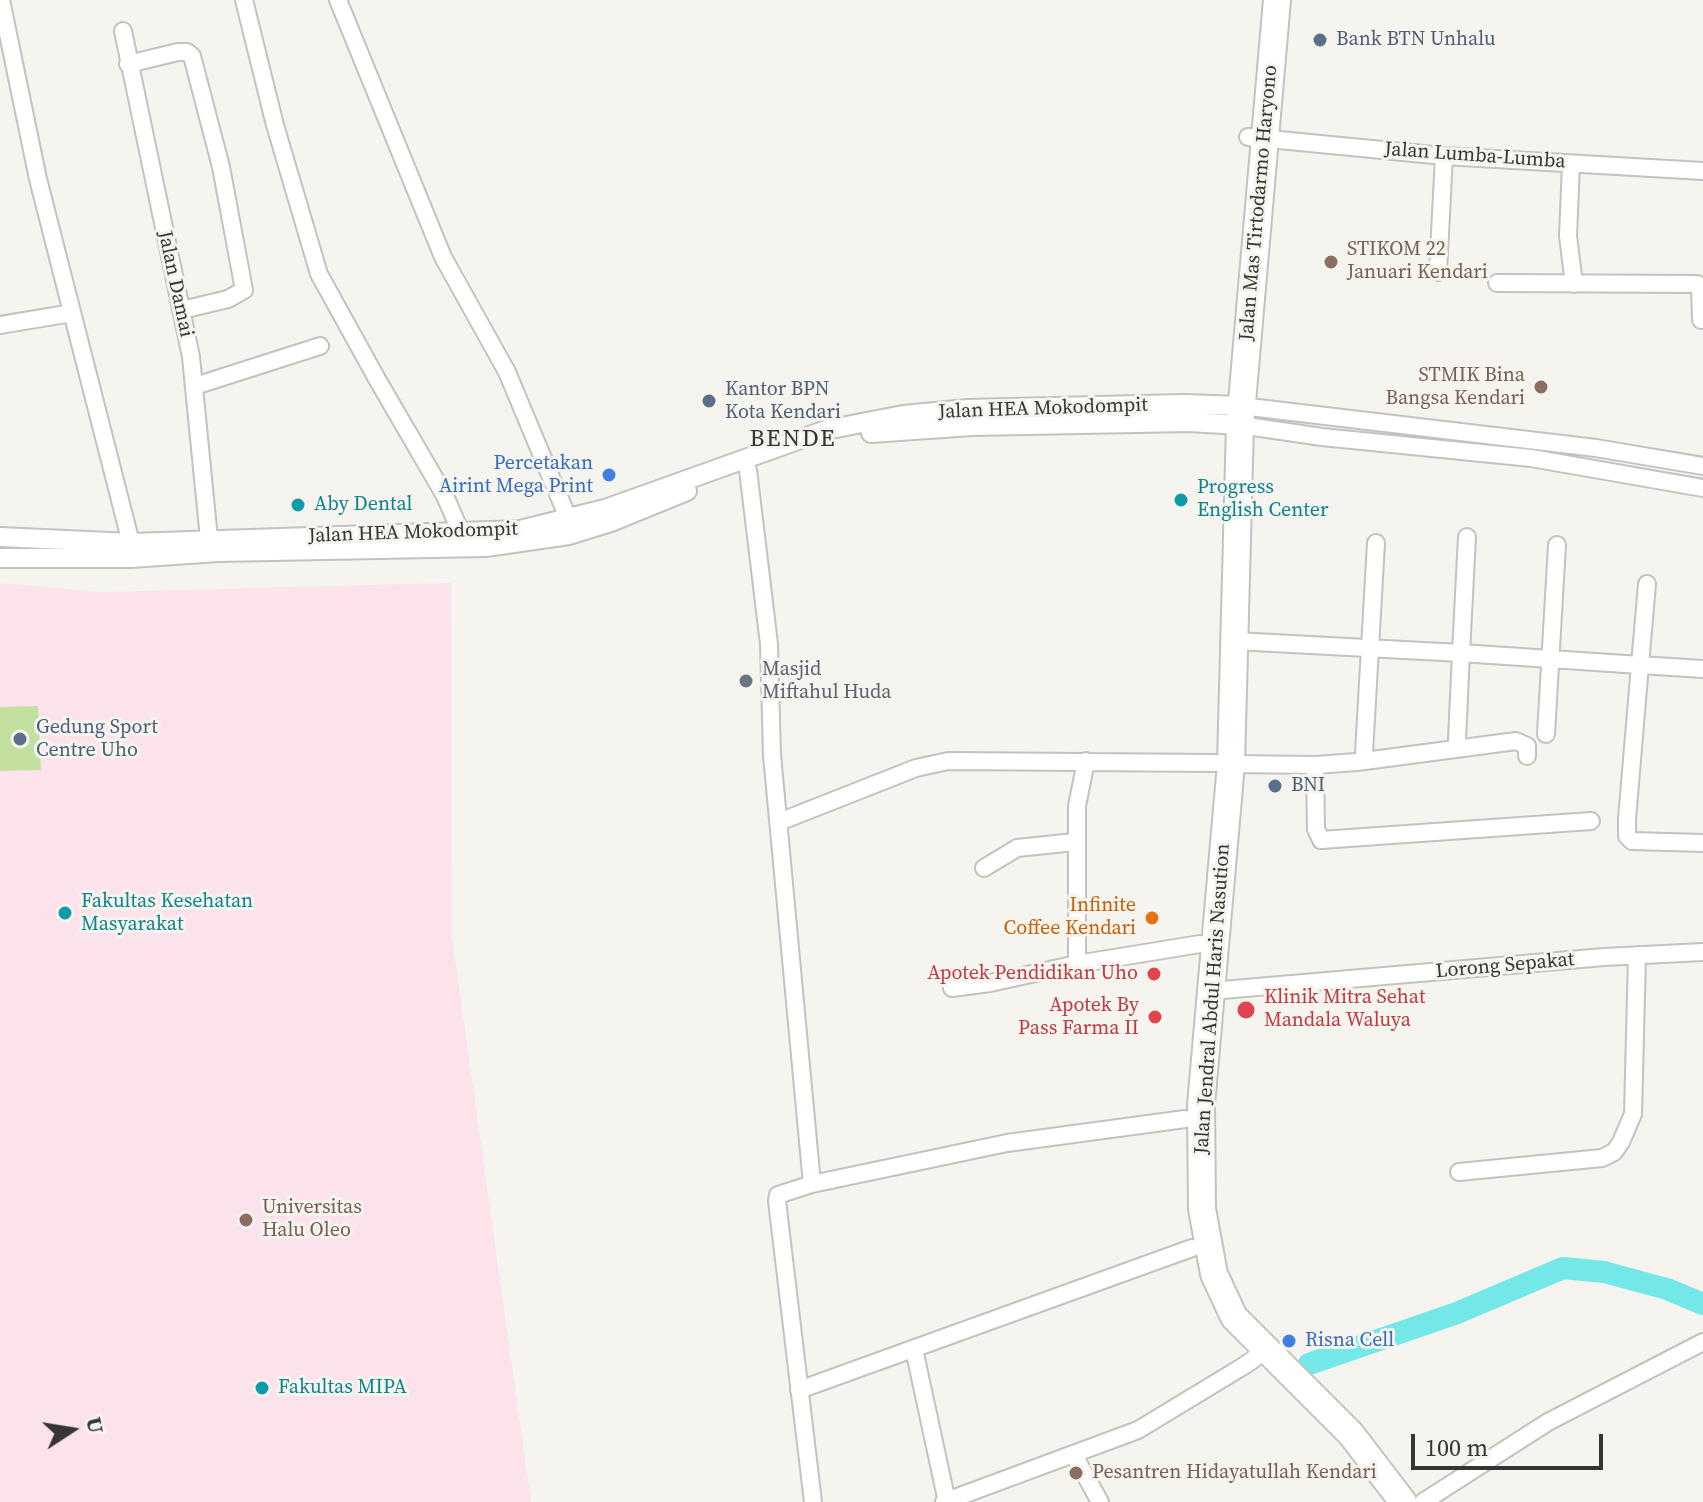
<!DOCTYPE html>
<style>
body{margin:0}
#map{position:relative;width:1703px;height:1502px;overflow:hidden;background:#f5f4ef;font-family:"Source Serif 4",serif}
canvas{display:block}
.north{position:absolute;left:32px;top:1390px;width:80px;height:80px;-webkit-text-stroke:6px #f5f4ef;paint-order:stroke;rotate:78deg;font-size:22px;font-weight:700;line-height:32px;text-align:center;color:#363533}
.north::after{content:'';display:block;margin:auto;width:28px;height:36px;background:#363533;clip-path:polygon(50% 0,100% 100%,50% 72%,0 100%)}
.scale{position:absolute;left:1411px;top:1434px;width:192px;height:36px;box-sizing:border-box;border:4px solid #363533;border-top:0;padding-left:10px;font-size:24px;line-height:28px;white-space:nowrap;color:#363533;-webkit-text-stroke:6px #f5f4ef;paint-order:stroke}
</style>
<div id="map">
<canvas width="1703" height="1502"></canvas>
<div class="north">U</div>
<div class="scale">100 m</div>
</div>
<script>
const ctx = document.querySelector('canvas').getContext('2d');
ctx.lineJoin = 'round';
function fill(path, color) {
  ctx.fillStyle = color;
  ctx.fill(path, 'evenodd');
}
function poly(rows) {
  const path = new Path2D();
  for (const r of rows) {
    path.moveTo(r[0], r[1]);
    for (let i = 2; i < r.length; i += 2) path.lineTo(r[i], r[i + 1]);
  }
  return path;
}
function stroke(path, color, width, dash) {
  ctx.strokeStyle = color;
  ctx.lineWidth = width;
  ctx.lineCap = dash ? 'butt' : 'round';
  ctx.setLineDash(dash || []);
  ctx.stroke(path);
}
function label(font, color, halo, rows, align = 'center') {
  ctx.font = font + ' "Source Serif 4",serif';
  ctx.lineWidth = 6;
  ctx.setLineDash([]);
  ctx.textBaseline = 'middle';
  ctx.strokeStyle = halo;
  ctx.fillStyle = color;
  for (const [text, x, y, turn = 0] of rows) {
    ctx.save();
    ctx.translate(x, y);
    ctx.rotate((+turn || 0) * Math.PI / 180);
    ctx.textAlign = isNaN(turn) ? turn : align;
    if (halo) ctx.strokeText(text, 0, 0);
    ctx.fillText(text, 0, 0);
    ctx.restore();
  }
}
fill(poly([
 [0,583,101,592,451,583,452,937,531,1502,0,1502]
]), '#fce2eb');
fill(poly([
 [38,706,41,770,0,771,0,707]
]), '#c4e0a0');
stroke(poly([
 [1309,1364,1457,1313,1563,1268,1604,1272,1667,1289,1703,1304]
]), '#74e7e9', 22);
const minor = poly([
 [1,0,38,179,131,543],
 [244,0,275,125,319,274,377,379,445,496,461,533],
 [338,0,443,257,507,372,568,518],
 [123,31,191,357,209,539],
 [128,64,178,52,187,52,192,56,221,167,244,290,228,299,182,310],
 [1248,137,1444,156,1703,171],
 [1571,164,1568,236,1574,284],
 [1438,272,1444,156],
 [1497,283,1697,284,1700,287,1701,320],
 [0,325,72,313],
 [195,386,320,346],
 [1241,406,1596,448,1703,466],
 [1240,425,1322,437,1531,458,1703,488],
 [748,470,769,644,772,755,812,1184],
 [1467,537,1461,653,1640,665,1647,584],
 [1235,641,1461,653,1457,740],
 [1703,669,1640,665,1627,819,1627,836,1632,841,1703,843],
 [1546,734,1557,545],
 [1364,753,1376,543],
 [1086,761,1077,806,1077,964,1200,944],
 [1231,764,1315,765,1357,762,1516,741,1527,746,1527,756],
 [1315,765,1316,829,1321,840,1591,821],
 [779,822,916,768,948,761,1216,763],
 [984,868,1017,848,1075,842],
 [952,988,990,983,1077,964],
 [1211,991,1604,957,1703,952],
 [1459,1172,1602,1158,1614,1152,1621,1142,1633,1114,1637,955],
 [914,1349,947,1502],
 [799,1390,1192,1248],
 [1074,1455,1100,1502],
 [813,1502,777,1201,778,1195,812,1184,1007,1143,1185,1119],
 [944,1502,1138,1430,1242,1367,1254,1359,1262,1347],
 [1423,1502,1548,1422,1703,1342]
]);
const tertiary = poly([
 [871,433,972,426,1189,422,1240,425],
 [0,537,131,543,520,530,605,509,826,430,903,415,968,409,1184,404,1241,406],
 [0,558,131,558,218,552,486,547,569,535,611,522,687,491]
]);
const trunk = poly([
 [1277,0,1240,425,1231,764,1201,1105,1202,1209,1214,1274,1234,1317,1351,1434,1403,1502]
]);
stroke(minor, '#c3c2be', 20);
stroke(tertiary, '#c3c2be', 22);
stroke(trunk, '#c3c2be', 30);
stroke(minor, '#fff', 16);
stroke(tertiary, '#fff', 18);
stroke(trunk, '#fff', 26);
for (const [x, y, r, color] of [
 [1320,40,8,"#5c6f8a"],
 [1331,262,8,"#8d6e63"],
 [1541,387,8,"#8d6e63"],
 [709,401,8,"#5c6f8a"],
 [609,475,8,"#3f7fe0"],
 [1181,500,8,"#0f9aa8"],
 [298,505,8,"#0f9aa8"],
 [746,681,8,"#6b7280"],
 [20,739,8,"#5c6f8a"],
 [1275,786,8,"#5c6f8a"],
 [65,913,8,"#0f9aa8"],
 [1152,918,8,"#e8710a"],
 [1154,974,8,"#e0444e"],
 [1246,1010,10,"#e0444e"],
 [1155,1017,8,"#e0444e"],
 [246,1220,8,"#8d6e63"],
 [1289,1341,8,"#3f7fe0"],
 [262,1388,8,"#0f9aa8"],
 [1076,1473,8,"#8d6e63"]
]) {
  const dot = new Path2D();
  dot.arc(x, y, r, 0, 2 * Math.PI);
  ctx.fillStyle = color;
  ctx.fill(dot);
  stroke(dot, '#f5f4ef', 3);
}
label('20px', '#4e5e75', '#f5f4ef', [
 ["Bank BTN Unhalu",1336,40],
 ["Kantor BPN",725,390],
 ["Kota Kendari",725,413],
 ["Gedung Sport",36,728],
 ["Centre Uho",36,751],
 ["BNI",1291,786]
], 'left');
label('20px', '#363533', '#f5f4ef', [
 ["Jalan Lumba-Lumba",1475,156,4],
 ["Jalan Mas Tirtodarmo Haryono",1259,203,-85],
 ["Jalan Damai",175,284,78],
 ["Jalan HEA Mokodompit",1043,409,-2],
 ["Jalan HEA Mokodompit",413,533,-2],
 ["Lorong Sepakat",1505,966,-5],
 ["Jalan Jendral Abdul Haris Nasution",1213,999,-86]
]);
label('20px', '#785e54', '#f5f4ef', [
 ["STIKOM 22",1347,250],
 ["Januari Kendari",1347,273],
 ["STMIK Bina",1525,376,"right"],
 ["Bangsa Kendari",1525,399,"right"],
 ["Universitas",262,1208],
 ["Halu Oleo",262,1231],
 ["Pesantren Hidayatullah Kendari",1092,1473]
], 'left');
label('20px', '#366cbe', '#f5f4ef', [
 ["Percetakan",593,464],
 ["Airint Mega Print",593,487],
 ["Risna Cell",1305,1341,"left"]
], 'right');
label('20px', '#0d838f', '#f5f4ef', [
 ["Progress",1197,488],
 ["English Center",1197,511],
 ["Aby Dental",314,505],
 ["Fakultas Kesehatan",81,902],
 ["Masyarakat",81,925],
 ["Fakultas MIPA",278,1388]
], 'left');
label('20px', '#5b616d', '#f5f4ef', [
 ["Masjid",762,670],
 ["Miftahul Huda",762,693]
], 'left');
label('20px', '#c56008', '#f5f4ef', [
 ["Infinite",1136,906],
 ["Coffee Kendari",1136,929]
], 'right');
label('20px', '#be3a42', '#f5f4ef', [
 ["Apotek Pendidikan Uho",1138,974],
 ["Klinik Mitra Sehat",1264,998,"left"],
 ["Mandala Waluya",1264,1021,"left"],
 ["Apotek By",1139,1006],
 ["Pass Farma II",1139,1029]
], 'right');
ctx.letterSpacing = '2px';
label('24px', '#363533', '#f5f4ef', [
 ["BENDE",793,440]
]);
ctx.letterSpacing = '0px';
</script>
